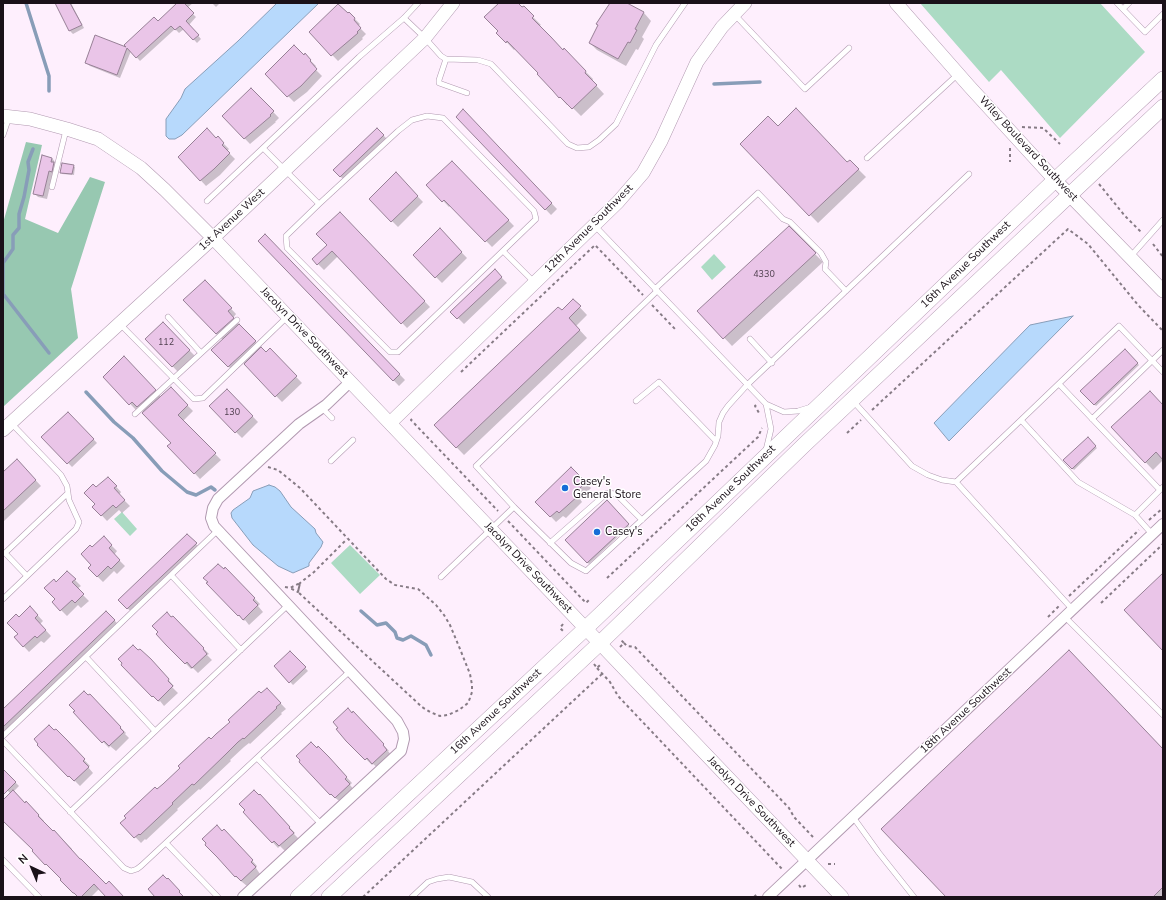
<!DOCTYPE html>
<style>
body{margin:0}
#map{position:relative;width:1166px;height:900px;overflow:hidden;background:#feeffd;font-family:"Nunito Sans",sans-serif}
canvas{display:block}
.frame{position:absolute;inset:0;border:4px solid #1a1119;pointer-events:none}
.north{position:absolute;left:12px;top:848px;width:40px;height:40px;-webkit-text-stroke:3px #fff;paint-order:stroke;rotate:316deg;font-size:11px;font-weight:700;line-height:16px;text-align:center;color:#1a1119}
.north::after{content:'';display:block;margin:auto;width:14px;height:18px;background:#1a1119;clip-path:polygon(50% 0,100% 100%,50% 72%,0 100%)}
</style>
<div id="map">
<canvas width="1166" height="900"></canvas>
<div class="frame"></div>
<div class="north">N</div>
</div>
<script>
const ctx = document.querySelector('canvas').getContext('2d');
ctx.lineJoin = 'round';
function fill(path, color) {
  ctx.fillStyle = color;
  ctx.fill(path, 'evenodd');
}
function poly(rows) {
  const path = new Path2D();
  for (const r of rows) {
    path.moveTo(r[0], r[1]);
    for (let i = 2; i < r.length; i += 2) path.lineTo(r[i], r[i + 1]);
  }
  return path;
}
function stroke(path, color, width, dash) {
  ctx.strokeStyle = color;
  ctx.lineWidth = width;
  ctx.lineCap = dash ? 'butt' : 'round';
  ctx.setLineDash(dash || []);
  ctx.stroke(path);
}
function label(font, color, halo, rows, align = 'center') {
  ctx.font = font + ' "Nunito Sans",sans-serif';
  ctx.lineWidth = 3;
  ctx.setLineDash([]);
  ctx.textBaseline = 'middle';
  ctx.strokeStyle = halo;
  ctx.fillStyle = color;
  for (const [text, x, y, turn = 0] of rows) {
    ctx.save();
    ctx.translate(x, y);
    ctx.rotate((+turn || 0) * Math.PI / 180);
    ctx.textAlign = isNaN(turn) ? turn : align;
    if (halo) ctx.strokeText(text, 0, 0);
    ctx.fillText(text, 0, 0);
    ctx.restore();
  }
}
fill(poly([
 [920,3,1100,3,1145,52,1060,138,1001,70,989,82],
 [714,254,726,267,712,280,701,267],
 [122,512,137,529,130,536,114,519],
 [350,545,380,575,360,594,331,563]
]), '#acdbc4');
fill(poly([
 [26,142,42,145,25,219,58,233,90,177,105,182,71,289,78,338,3,407,3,223]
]), '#97c8b1');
const water = poly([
 [277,3,319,3,182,135,175,139,169,139,166,136,166,119,181,98,185,89,238,41,277,3],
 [1073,316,949,441,934,423,1030,325,1073,316],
 [269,485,275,487,280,491,291,507,315,529,316,533,323,542,321,547,309,563,309,566,293,573,278,566,253,545,232,518,231,513,233,510,250,498,253,491,269,485]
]);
fill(water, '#b7d9fc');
stroke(water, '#889db8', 1);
fill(poly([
 [56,3,71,3,84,28,73,34,70,31],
 [175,3,193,3,187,8,196,17,189,25,201,39,197,43,184,29,179,33,175,29,140,61,131,51,120,78,90,66,86,63,96,37,130,49,176,4],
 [212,3,220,3,216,7],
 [500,3,517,3,531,15,541,25,539,26,563,51,564,50,593,79,592,81,604,94,581,116,569,104,567,105,539,73,516,48,514,50,498,33,499,31],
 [611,3,625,3,644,13,651,21,642,37,644,39,638,50,636,49,626,66,597,50,590,43],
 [349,13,360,24,358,26,366,34,362,38,363,39,338,61,310,32],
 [305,55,316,66,314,68,322,76,307,92,294,102,266,74],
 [251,89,279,118,275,122,276,122,250,144,223,116],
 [463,111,557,209,551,215,457,117],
 [778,127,847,164,850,161,866,177,818,223,741,144],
 [377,129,389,141,346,182,334,170],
 [218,138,229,149,227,151,235,159,220,175,206,186,179,157],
 [52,158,55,162,55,165,57,167,53,174,47,199,38,197,34,193],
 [452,162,514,226,492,247,451,205,449,207,428,185],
 [73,166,75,167,74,175,62,174,61,172],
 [396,174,423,202,398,227,370,199],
 [340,213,430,307,407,328,338,256,324,270,318,264,328,245],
 [789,228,823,262,732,346,699,311],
 [440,230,467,258,442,283,414,255],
 [265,235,405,380,399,386,259,241],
 [495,271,507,283,464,324,452,312],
 [205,281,236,314,233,318,238,324,266,353,270,350,302,383,282,402,244,363,234,372,212,350,223,340,216,334],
 [573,300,587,315,576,326,587,338,464,455,435,425],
 [163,324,195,356,178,372,147,339],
 [1125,350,1139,365,1096,406,1082,391],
 [124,358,161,397,171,389,193,411,183,421,221,460,200,479,169,446,172,443,144,413,138,407,136,410,104,377],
 [227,390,258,422,242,438,210,406],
 [1163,404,1163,460,1153,470,1112,427],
 [68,413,97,443,72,467,43,437],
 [1088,439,1097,448,1074,470,1065,460],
 [17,460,41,486,4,521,3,520,3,473],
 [571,468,591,488,580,499,582,502,566,518,563,516,556,522,537,502],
 [108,478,121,492,119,495,130,506,122,513,119,510,107,521,94,507,96,504,96,488],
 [607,502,629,526,589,564,566,540],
 [187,535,199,547,131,612,120,600],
 [104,538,117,551,114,555,125,566,117,574,114,571,103,582,89,568,93,565,92,549],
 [225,569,260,604,258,606,263,612,249,625,245,620,244,621,208,583],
 [67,572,81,586,77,589,89,601,81,608,78,605,67,616,53,602,56,599,56,583],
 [30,607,43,621,40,624,51,636,44,643,41,641,29,652,16,638,19,634,19,618],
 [106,612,118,624,3,734,3,711],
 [171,618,178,623,209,654,207,655,212,660,198,673,193,668,191,669,157,634],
 [290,652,308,671,293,685,275,666],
 [123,665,156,666,174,686,172,687,178,693,164,706,160,701,159,702],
 [267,689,286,709,281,713,282,714,250,744,249,743,244,747,230,760,231,761,200,790,199,789,177,809,178,810,146,840,145,839,141,843,122,823],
 [95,701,126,733,125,734,129,738,116,751,110,746,109,748,74,712],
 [352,714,359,718,389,751,388,751,392,756,379,769,373,764,372,765,347,740],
 [56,730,90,766,88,767,93,773,80,786,75,781,75,782,39,745],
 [317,749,334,764,352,783,350,785,355,791,342,803,330,794],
 [1163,750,1163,897,948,897],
 [3,770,19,786,13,792,25,804,32,808,44,821,43,822,53,832,54,831,72,849,70,851,106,885,123,897,107,897,99,889,91,897,79,897,52,868,51,869,46,864,3,818,3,801,11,794,3,786],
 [265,801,295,833,294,834,299,839,285,851,280,846,278,848,254,822],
 [222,832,230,836,257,866,256,868,260,874,247,886,236,877,206,845]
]), '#0003');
stroke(poly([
 [26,3,49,76,49,91],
 [714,84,760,82],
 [4,295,49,353],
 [3,296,3,263,13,249,13,235,19,228,19,214,24,197,29,170,28,162,33,149],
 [86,392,114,422,133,438,162,471,187,492,196,495,211,487,215,490],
 [361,611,377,625,386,623,395,632,397,638,403,640,411,636,426,645,431,655]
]), '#889db8', 3.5);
const building = poly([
 [55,3,70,3,82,25,69,31,55,3],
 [177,3,184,3,194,13,186,21,199,35,193,40,180,26,175,30,171,26,136,58,127,48,117,75,85,63,95,35,126,47,124,45,154,17,158,21,177,3],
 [499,3,518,3,522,7,524,6,534,16,532,18,551,37,563,50,564,48,586,71,585,73,597,85,572,109,560,97,559,98,553,91,537,74,538,73,507,41,506,43,496,33,498,31,484,17,499,3],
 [610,3,627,3,644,12,635,29,637,30,630,43,628,42,618,59,589,43,598,25,596,24,610,3],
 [338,4,348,13,349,12,355,18,354,20,361,28,357,32,358,33,331,56,309,32,338,4],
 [294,45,304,55,305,53,311,60,310,61,317,69,301,86,287,97,265,74,294,45],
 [251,88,274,111,270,115,271,116,244,139,222,116,251,88],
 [796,108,847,162,850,160,859,169,809,216,740,144,768,116,778,126,796,108],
 [463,109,552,203,545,210,456,117,463,109],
 [207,128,216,138,218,136,224,143,222,145,230,153,214,169,200,181,178,157,207,128],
 [377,128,384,135,340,177,333,170,377,128],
 [42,155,52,158,51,162,54,162,52,172,49,171,43,196,33,194,42,155],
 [452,161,509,220,485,242,444,200,442,202,426,185,452,161],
 [62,163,74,165,72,174,60,173,62,163],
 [396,172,418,196,391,222,369,199,396,172],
 [340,212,425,301,401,324,332,251,317,265,312,259,327,245,316,234,340,212],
 [789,226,816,253,723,339,697,311,789,226],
 [440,228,462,252,435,278,413,255,440,228],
 [265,234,400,374,393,381,258,241,265,234],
 [495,269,502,277,457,319,450,312,495,269],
 [205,280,232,308,228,311,234,318,216,334,183,300,205,280],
 [573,299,581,306,569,318,580,330,456,448,434,425,558,307,562,310,573,299],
 [163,322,190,350,172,367,145,339,163,322],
 [239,324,256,341,228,367,211,350,239,324],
 [261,347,266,352,270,348,297,376,275,397,244,364,261,347],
 [1125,349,1138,363,1094,405,1080,391,1125,349],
 [124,356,156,390,137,407,132,402,129,405,103,377,124,356],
 [171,387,188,405,178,415,216,453,194,474,167,446,171,443,142,413,171,387],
 [227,389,253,416,235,433,209,406,227,389],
 [1150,391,1163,405,1163,460,1156,452,1145,463,1111,427,1150,391],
 [68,412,94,439,67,464,41,437,68,412],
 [1088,437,1096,446,1072,469,1063,460,1088,437],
 [17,459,36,480,3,511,3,472,17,459],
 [571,467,586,482,575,493,578,496,559,513,557,511,550,517,535,502,571,467],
 [108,477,117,486,114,488,125,500,116,508,113,505,101,516,92,507,95,504,84,493,93,484,96,487,108,477],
 [607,500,629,524,587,563,565,540,607,500],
 [187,534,197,543,127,609,118,600,187,534],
 [104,536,112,545,109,548,120,560,111,569,108,566,97,577,88,568,91,565,81,554,90,545,92,547,104,536],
 [218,564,224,569,225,567,255,598,253,600,258,605,243,620,239,615,238,616,206,583,208,582,203,578,218,564],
 [67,571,76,579,72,582,84,594,75,603,72,600,60,611,52,602,55,599,44,588,54,579,56,582,67,571],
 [1163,573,1163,651,1124,610,1163,573],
 [30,606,38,615,35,618,46,630,37,638,35,636,23,647,14,637,18,634,7,623,16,614,19,617,30,606],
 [106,611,115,620,3,727,3,709,106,611],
 [167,612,171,617,173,616,204,648,203,649,207,654,192,668,187,662,185,664,166,645,156,634,158,632,152,626,167,612],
 [133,645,138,650,140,649,151,659,169,679,168,681,173,686,158,701,153,696,152,697,121,665,122,663,118,659,133,645],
 [1069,650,1163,749,1163,887,1153,897,946,897,881,829,1069,650],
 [290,651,306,667,289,683,274,666,290,651],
 [267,688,281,703,276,707,277,708,244,739,243,738,238,742,226,754,194,785,192,784,172,803,173,804,140,835,139,834,134,838,120,823,126,818,124,816,155,787,157,789,163,784,180,768,178,766,209,737,211,739,216,734,230,722,228,720,259,691,261,693,267,688],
 [84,691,88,695,90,694,121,727,120,728,124,732,109,746,104,741,102,743,83,723,73,712,75,711,69,705,84,691],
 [348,708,352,713,353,711,384,744,383,745,387,750,372,764,367,758,365,760,346,741,336,729,338,728,333,722,348,708],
 [49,725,54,730,56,729,67,740,85,759,83,761,89,767,74,781,69,776,68,777,37,745,38,744,34,739,49,725],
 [311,742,317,748,318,746,329,757,347,777,345,779,350,784,335,798,331,794,330,795,299,762,300,760,296,756,311,742],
 [3,769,16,782,3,795,3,769],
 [13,790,25,803,26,801,39,815,38,816,53,831,54,830,80,859,81,859,106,884,109,881,124,897,106,897,94,884,81,897,78,897,74,893,73,893,60,880,61,879,46,864,45,865,32,851,33,850,3,821,3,800,13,790],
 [254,790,259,795,260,794,290,827,289,828,294,833,279,846,274,841,272,843,253,823,243,812,245,810,239,804,254,790],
 [217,825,222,831,224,829,253,860,251,862,256,867,241,881,236,876,235,877,217,857,205,845,206,843,202,839,217,825],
 [163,875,167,879,168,878,180,891,179,892,184,897,155,897,148,889,163,875]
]);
fill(building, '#eac5e8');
stroke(building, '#978096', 1);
const service = poly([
 [1117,3,1145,32,1163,14],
 [1123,9,1129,3],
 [735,15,805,89,849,48],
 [404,18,425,38,441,56,446,59,478,60,491,64,568,144,577,148,589,147,599,140,616,124,656,45,685,3],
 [446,59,439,80,439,83,467,93],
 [3,135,9,117],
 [263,148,319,204,286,236,287,248,390,352,398,352,536,219,534,211,443,118,427,116,412,120,398,131,319,204],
 [867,158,957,75],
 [52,187,66,130],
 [207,201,359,57,404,18,418,3],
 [595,226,766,404,784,412,798,411,811,407],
 [503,251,534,282],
 [1131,256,1163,220],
 [655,289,758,193,783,219,790,222,821,253,826,262,825,269,846,291],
 [168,317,201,353],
 [120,324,194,399,203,398,287,317],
 [750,339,772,363],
 [1059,384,1160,490],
 [636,401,659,382,716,441],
 [853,401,912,466,928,475,942,480,956,482],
 [766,404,771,429,766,450],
 [322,408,332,418],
 [135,414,237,320],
 [1092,419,1163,350],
 [1021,420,1119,326,1163,372],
 [331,461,353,440],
 [514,507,571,563,586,571,706,461,715,445,718,436,719,422,723,413,728,406,747,385,969,174],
 [1135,515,1163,487],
 [550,543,607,493,616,494,642,520],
 [171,575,241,650],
 [27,576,5,553,68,493],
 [441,577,514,507,476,466,657,291],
 [3,599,76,529,79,522,69,500,67,486,61,475,12,424],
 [1073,610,956,482,1021,420,1078,482,1135,515,1152,534],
 [1065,617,1163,715],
 [86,657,155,731],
 [3,736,218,530],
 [3,741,124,868,131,871,137,869,141,866,350,671],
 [257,758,322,825],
 [70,812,288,605],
 [853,817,879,853,914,897],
 [166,843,218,897],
 [3,860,39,897],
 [412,897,428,882,437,879,449,877,472,882,488,897]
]);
const minor = poly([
 [243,897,401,751,404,739,403,732,397,721,214,526,211,518,213,508,218,499,299,424,326,405,350,382],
 [768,897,1163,524]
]);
const tertiary = poly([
 [896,3,969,86,1055,180,1163,291],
 [3,116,30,119,67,129,98,139,141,168,165,190,213,238,842,897],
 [390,423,618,202,643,173,661,141,697,62,722,27,745,3],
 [3,430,213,238,425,38,453,3]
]);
const secondary = poly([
 [298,897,586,628,1055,180,1163,79],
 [329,897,600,643,804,445,1163,107]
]);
stroke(service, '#b199b0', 6);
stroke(minor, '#b199b0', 12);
stroke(tertiary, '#b199b0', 14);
stroke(secondary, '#b199b0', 16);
stroke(poly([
 [1022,127,1043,128,1060,144],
 [1010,148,1010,162],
 [1099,184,1125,216,1141,232],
 [1153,244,1163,257],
 [652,305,675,329],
 [461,372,595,245,643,295],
 [756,405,755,406,759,413],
 [872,410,1068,229,1088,244,1138,305,1163,331],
 [412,419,411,420,498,511],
 [847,433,861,420],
 [268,467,278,470,300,488,386,579,395,585,418,589,436,605,444,615,450,625,460,649,470,674,472,685,472,692,470,698,468,703,459,710,448,715,440,716,430,712,422,707,298,592,300,583,314,572,347,539],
 [1149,520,1163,508],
 [508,521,586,603,589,600],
 [607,578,758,437,762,428],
 [285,587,290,588,300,583,298,592,290,588],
 [1069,596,1139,530],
 [1101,603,1163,544],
 [1048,617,1059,606],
 [563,624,560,628,564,632],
 [624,643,627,646,635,647,789,808,794,817,813,837],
 [620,647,624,643,621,640],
 [594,664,597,668,602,663],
 [597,668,610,682,618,696,782,869],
 [828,864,835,864],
 [799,885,801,888,808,884],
 [363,897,603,673],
 [754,897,758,893]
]), '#867b85', 2, [3, 3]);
stroke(service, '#fff', 5);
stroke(minor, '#fff', 10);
stroke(tertiary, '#fff', 13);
stroke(secondary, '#fff', 15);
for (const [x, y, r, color] of [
 [565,488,4,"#156dd7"],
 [597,532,4,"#156dd7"]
]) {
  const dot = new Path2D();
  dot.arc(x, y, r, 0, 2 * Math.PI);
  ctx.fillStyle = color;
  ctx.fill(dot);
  stroke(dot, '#fff', 1.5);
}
label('9px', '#4e3e4d', null, [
 ["4330",764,275],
 ["112",166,343],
 ["130",232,413]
]);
label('11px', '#1a1119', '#fff', [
 ["Wiley Boulevard Southwest",1028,149,47],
 ["1st Avenue West",232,220,-43],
 ["12th Avenue Southwest",589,229,-45],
 ["16th Avenue Southwest",966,265,-44],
 ["Jacolyn Drive Southwest",304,333,46],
 ["16th Avenue Southwest",731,489,-44],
 ["Jacolyn Drive Southwest",528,568,46],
 ["18th Avenue Southwest",966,711,-43],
 ["16th Avenue Southwest",496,712,-43],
 ["Jacolyn Drive Southwest",751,802,46]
]);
label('11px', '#1a1119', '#fff', [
 ["Casey's",573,482],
 ["General Store",573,495],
 ["Casey's",605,532]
], 'left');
</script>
